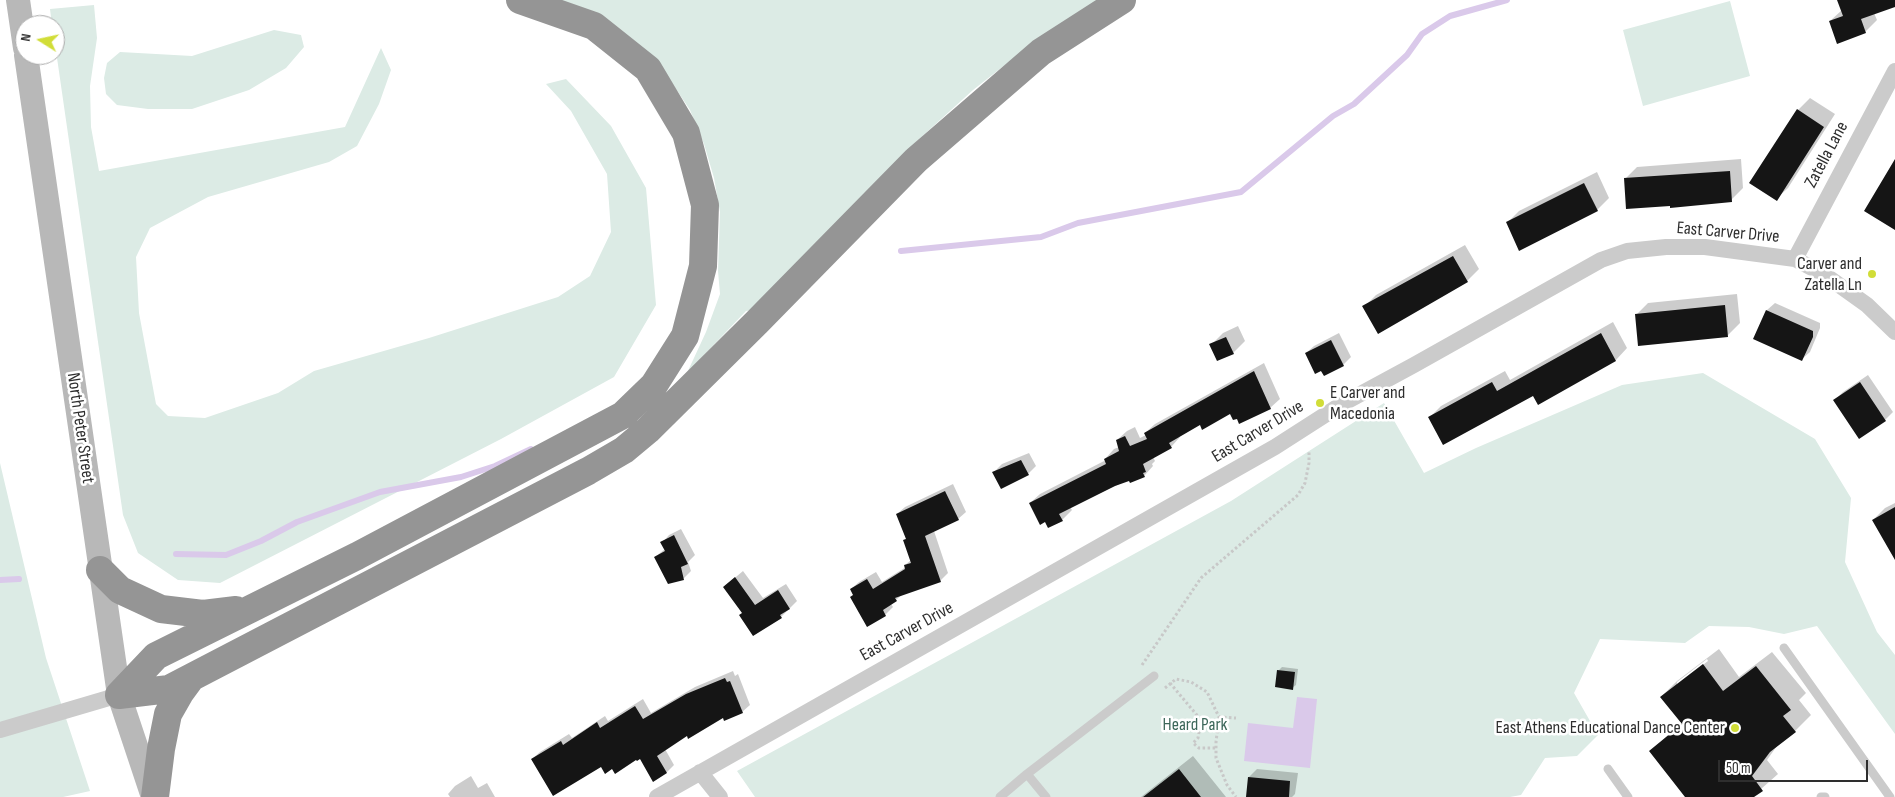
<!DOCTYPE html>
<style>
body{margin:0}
#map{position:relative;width:1895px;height:797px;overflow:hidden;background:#fff;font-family:"Sofia Sans Condensed",sans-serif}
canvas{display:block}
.north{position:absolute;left:15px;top:15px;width:50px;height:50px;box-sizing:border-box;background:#fff;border:1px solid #ababab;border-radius:50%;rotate:280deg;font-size:14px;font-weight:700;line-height:20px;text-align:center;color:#2e2e2e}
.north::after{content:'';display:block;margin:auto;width:18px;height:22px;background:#d1dd38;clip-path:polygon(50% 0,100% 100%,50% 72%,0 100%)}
.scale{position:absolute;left:1718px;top:760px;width:150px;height:22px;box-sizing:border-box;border:2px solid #2e2e2e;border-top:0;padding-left:6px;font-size:15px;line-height:18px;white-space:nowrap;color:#2e2e2e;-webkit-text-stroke:4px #fff;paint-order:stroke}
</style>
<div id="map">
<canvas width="1895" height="797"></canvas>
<div class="north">N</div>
<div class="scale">50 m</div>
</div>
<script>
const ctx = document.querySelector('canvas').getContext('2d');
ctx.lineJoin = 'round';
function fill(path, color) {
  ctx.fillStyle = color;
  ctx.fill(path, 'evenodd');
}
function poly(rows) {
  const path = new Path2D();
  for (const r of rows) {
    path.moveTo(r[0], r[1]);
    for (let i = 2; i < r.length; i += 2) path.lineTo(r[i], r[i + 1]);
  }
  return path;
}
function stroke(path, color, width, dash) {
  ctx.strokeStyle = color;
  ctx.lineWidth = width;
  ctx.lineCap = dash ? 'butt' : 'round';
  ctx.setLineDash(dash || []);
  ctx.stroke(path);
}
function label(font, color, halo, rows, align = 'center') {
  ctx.font = font + ' "Sofia Sans Condensed",sans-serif';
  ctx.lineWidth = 5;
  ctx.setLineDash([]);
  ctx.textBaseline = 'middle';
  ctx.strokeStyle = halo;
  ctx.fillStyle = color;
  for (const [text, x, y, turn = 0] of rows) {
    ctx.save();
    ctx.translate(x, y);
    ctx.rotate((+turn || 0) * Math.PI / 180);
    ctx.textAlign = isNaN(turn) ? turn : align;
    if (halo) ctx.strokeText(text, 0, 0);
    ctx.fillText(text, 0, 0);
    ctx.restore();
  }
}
fill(poly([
 [558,0,1098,0,1024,50,973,90,917,141,753,310,746,311,687,373,706,332,720,294,718,271,720,212,714,178,704,144,690,110,672,83],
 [1730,1,1750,76,1643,106,1623,30],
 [94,5,97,38,90,86,91,127,99,171,345,127,381,48,391,70,379,104,357,146,329,162,208,197,150,228,136,257,139,313,156,404,168,416,205,418,278,393,314,371,429,338,558,297,590,276,611,232,607,174,571,111,546,84,566,79,611,126,646,188,656,305,614,377,501,439,220,583,178,580,138,553,123,515,55,44,55,25,52,25,50,9],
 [274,30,301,35,304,47,286,68,249,90,192,109,148,109,117,105,106,94,104,78,107,63,120,52,192,56],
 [1703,373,1815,439,1851,498,1845,562,1877,632,1895,655,1895,734,1817,626,1784,634,1749,627,1709,626,1685,643,1600,639,1574,693,1598,735,1577,756,1545,758,1521,795,1510,797,755,797,737,771,1231,501,1384,403,1424,473,1476,448,1622,385],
 [0,463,46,658,90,791,63,797,0,797]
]), '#dcebe5');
fill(poly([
 [1297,697,1317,699,1310,768,1244,761,1248,723,1293,728]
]), '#dac9ea');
fill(poly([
 [1838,0,1895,0,1895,6,1874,13,1877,20,1865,32,1830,21,1842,10],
 [1810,98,1835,114,1788,188,1776,199,1798,110],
 [1741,159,1743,188,1731,200,1625,179,1637,167],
 [1597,172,1609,198,1597,210,1507,223,1519,211],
 [1465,245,1479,269,1467,281,1364,307,1376,295],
 [1737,294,1740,323,1728,335,1636,315,1648,303],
 [1775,303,1820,323,1820,328,1810,352,1802,359,1767,310],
 [1613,322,1627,348,1616,360,1538,403,1533,394,1429,418,1441,406,1505,371,1510,380],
 [1238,326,1245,341,1233,353,1211,345,1223,333],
 [1339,333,1351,357,1343,365,1324,375,1306,353,1314,346],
 [1264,363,1280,399,1270,408,1237,417,1231,412,1200,424,1179,436,1180,437,1171,447,1153,457,1155,461,1152,464,1153,466,1144,476,1130,479,1070,507,1072,510,1062,520,1030,503,1040,494,1106,460,1105,459,1114,449,1119,447,1117,440,1127,431,1135,427,1140,438,1146,435,1145,433,1155,424],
 [1868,375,1893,412,1885,420,1835,400,1843,392],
 [1029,453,1036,466,1028,474,994,472,1002,464],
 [953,484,966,512,958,519,934,531,948,573,940,581,903,594,891,604,893,607,885,615,855,595,851,589,859,582,876,572,882,582,906,567,905,565,911,560,904,540,907,538,897,514,905,507],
 [1895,503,1895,542,1873,520,1885,508],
 [681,529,695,555,688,562,691,571,684,578,669,582,655,557,665,549,662,543,669,535],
 [743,571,763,598,786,584,797,601,781,617,743,613,724,587],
 [1719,649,1739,677,1772,652,1806,693,1799,700,1811,715,1795,731,1779,743,1767,760,1778,774,1752,797,1687,797,1651,751,1682,722,1661,697,1677,681],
 [1707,659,1708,661,1677,685,1677,682],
 [1282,667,1298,669,1296,685,1292,688,1278,671],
 [733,671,735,676,738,674,750,705,742,712,724,716,687,735,665,749,674,765,667,772,654,780,641,758,612,767,532,759,540,752,569,734,572,738,605,716,608,721,643,699,651,713,695,687],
 [1193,756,1226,797,1141,797],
 [1257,769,1298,773,1295,794,1292,797,1247,797,1249,777],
 [471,776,478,788,487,783,495,797,450,797,448,794,455,786]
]), '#0003');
stroke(poly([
 [901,251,1041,237,1078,223,1241,192,1333,116,1354,104,1407,55,1422,34,1450,16,1507,0],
 [176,554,226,555,261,541,297,522,380,492,461,477,495,466,531,449],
 [0,580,19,579]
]), '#dac9ea', 6);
fill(poly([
 [1837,0,1895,0,1895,7,1861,19,1866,33,1837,44,1829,21,1843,16],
 [1797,109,1824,127,1777,201,1749,183],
 [1895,159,1895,230,1864,211],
 [1730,171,1732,202,1670,208,1670,206,1626,209,1624,178],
 [1584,183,1598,211,1519,251,1506,222],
 [1453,256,1468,282,1378,334,1362,306],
 [1725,305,1728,337,1638,346,1635,314],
 [1766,310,1813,331,1813,337,1802,361,1753,339],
 [1601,333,1616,361,1538,405,1533,396,1443,445,1428,417,1492,382,1497,391],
 [1226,337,1234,354,1217,361,1209,344],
 [1331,340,1344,366,1324,376,1321,371,1315,374,1305,353],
 [1254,371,1271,409,1239,424,1237,419,1233,420,1230,414,1202,430,1200,425,1169,443,1172,448,1143,464,1146,472,1143,473,1145,477,1130,483,1129,481,1115,486,1059,514,1063,521,1048,528,1045,522,1040,525,1029,503,1106,464,1104,459,1119,451,1116,440,1125,436,1130,446,1147,439,1144,433],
 [1860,382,1886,421,1859,439,1833,400],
 [1021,460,1029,475,1001,489,992,472],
 [945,491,959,520,925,536,941,582,895,598,897,601,883,610,886,616,867,627,850,597,853,595,850,589,867,579,873,589,905,569,904,565,911,563,903,540,906,539,896,514],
 [1895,507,1895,560,1872,520],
 [674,535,688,564,681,567,684,580,668,584,654,557,665,551,660,542],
 [735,577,755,605,778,590,790,609,780,615,782,618,753,636,739,615,742,613,723,587],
 [1703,664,1723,691,1756,666,1791,710,1783,716,1796,732,1770,752,1752,776,1763,791,1754,797,1685,797,1649,751,1682,724,1660,697],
 [1277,670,1295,672,1293,690,1275,687],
 [725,678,727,682,730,681,743,713,724,721,723,718,688,739,687,736,657,756,667,773,653,782,640,759,637,761,636,760,615,774,612,769,605,774,601,767,553,796,531,759,561,741,563,745,597,722,600,728,635,706,643,719,686,694],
 [1179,769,1201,797,1143,797],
 [1248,777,1290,781,1289,797,1246,797]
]), '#151515');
stroke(poly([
 [1142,665,1201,578,1298,495,1305,483,1309,463,1309,451],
 [1170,683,1201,720,1198,738,1193,743,1199,748,1216,748],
 [1165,688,1176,679,1191,682,1207,692,1219,717,1216,742,1216,758,1227,785,1236,797],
 [1219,717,1236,718]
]), '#c8c8c8', 3, [2.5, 2.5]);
stroke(poly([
 [1784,648,1890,797],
 [1608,769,1628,797],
 [1027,774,1046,797],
 [1000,797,1027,774,1154,676],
 [1821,797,1825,797]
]), '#cbcbcb', 9);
stroke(poly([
 [1795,259,1895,71],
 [0,730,119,695],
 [700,772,720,797],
 [657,797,1275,447,1342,404,1414,365,1601,260,1627,251,1666,247,1705,247,1795,259,1825,275,1867,305,1895,332]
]), '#cbcbcb', 16);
stroke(poly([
 [18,0,25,48],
 [26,55,119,695,153,797]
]), '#b8b8b8', 24);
stroke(poly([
 [100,570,120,590,161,609,203,614,236,610],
 [119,695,169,689,588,471,624,450,648,430,757,322,916,160,1041,52,1122,0],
 [119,695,156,656,357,556,623,415,654,385,685,336,703,266,705,205,686,133,648,69,594,26,520,0],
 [155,797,161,749,168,714,180,693,191,678]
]), '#959595', 28);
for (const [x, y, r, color] of [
 [1872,274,5,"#d1dd38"],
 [1320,403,5,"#d1dd38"],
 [1735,728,5,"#d1dd38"]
]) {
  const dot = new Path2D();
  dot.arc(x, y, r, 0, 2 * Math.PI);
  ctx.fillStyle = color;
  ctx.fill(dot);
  stroke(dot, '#fff', 2);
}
label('18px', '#2e2e2e', '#fff', [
 ["Zatella Lane",1827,155,-62],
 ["East Carver Drive",1728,233,5],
 ["North Peter Street",80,428,82],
 ["East Carver Drive",1258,432,-31],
 ["East Carver Drive",907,632,-29]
]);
label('18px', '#2e2e2e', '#fff', [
 ["Carver and",1862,264],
 ["Zatella Ln",1862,285],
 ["E Carver and",1330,393,"left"],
 ["Macedonia",1330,414,"left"],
 ["East Athens Educational Dance Center",1725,728]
], 'right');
label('18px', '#3d675a', '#fff', [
 ["Heard Park",1195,725]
]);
</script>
